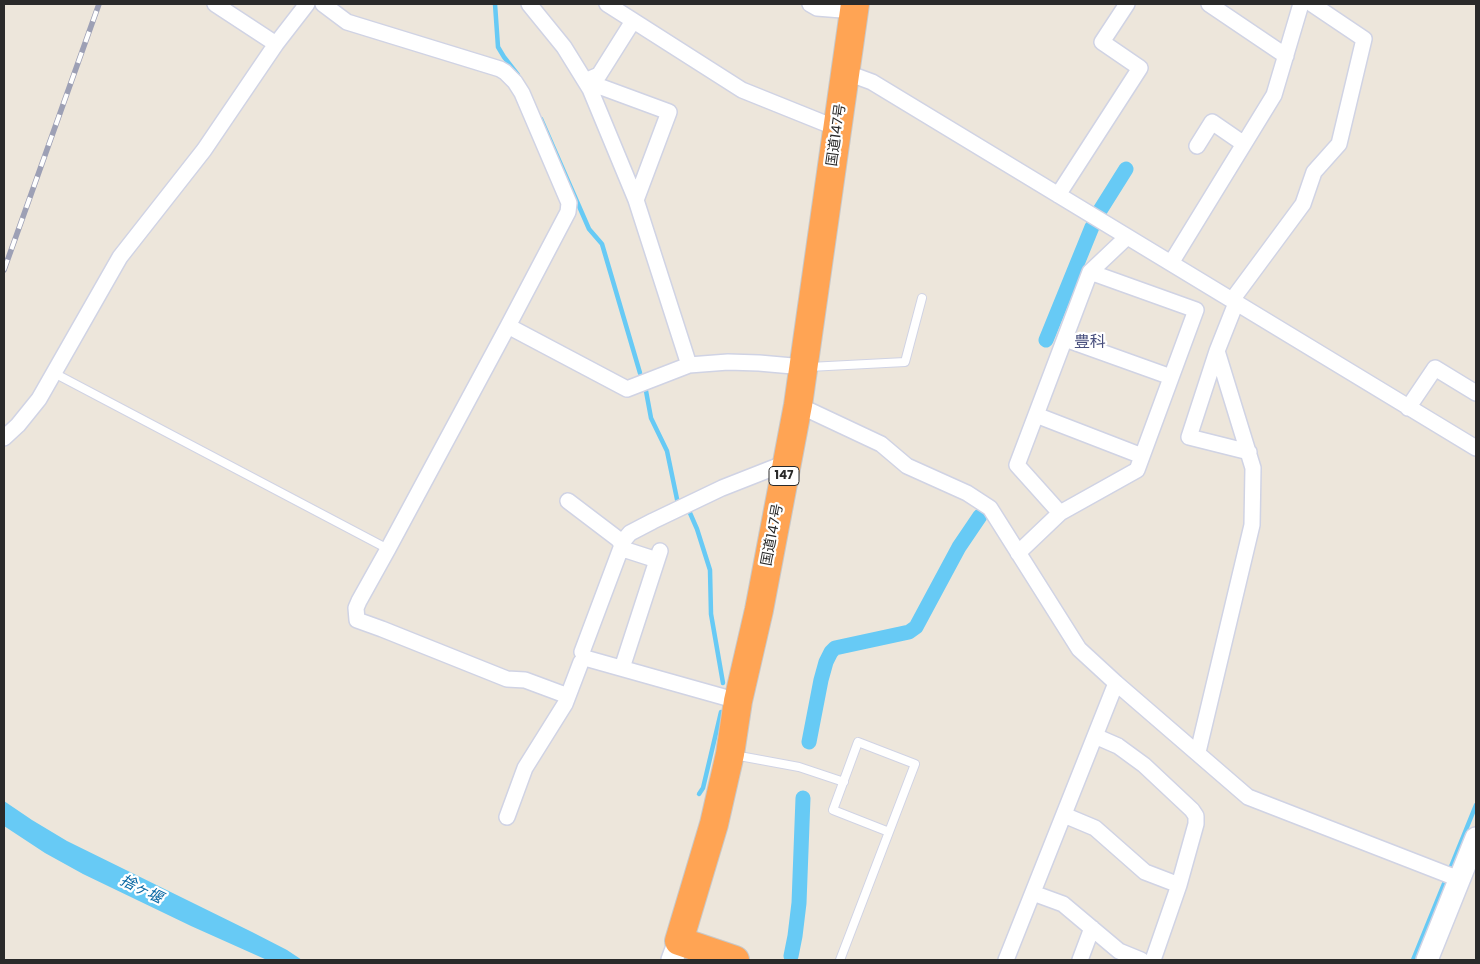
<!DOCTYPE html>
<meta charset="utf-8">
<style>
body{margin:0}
#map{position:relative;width:1480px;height:964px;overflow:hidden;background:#ede6db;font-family:Poppins,sans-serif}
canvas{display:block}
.frame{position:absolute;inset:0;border:5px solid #2a2a2a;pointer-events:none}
</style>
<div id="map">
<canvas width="1480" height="964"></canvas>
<div class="frame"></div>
</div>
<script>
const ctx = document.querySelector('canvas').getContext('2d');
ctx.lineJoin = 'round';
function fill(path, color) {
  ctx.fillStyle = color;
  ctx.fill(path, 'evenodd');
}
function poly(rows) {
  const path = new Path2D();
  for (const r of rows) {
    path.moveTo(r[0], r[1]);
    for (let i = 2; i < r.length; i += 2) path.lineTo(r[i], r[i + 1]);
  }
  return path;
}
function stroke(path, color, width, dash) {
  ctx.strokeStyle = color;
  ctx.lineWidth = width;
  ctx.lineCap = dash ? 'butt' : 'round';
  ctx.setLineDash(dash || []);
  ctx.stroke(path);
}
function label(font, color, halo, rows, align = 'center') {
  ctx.font = font + ' Poppins,"Noto Sans JP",sans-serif';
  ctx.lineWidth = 4.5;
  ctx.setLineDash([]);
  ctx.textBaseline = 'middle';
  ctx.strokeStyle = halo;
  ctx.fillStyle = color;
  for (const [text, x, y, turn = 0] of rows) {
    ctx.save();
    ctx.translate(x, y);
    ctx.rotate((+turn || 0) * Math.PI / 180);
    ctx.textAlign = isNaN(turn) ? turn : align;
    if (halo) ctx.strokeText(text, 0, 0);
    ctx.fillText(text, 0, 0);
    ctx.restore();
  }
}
fill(poly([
 [4,801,32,820,67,841,252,932,287,950,302,960,267,960,191,926,83,874,45,853,4,826]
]), '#67caf5');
stroke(poly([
 [495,4,498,47,504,57,518,75],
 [541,119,589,229,602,244,640,373],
 [646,391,651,418,667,451,678,504],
 [685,509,690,513,697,529,710,570,711,614,723,683],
 [699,794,703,788,721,712],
 [1413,960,1476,805]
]), '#67caf5', 4.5);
stroke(poly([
 [1099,212,1126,169],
 [1046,340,1092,227],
 [809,742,821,680,826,662,831,652,835,648,909,632,916,627,959,547,980,516],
 [791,956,795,936,799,903,803,798]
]), '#67caf5', 15);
const lane = poly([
 [809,367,905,362,922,298],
 [54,373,388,549],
 [734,755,799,767,844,782],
 [840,960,915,764,858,742,833,810,889,832]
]);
const street = poly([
 [215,4,276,44],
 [323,4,347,22,500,69,505,72,515,82,522,93,569,203,568,212,508,326,388,549,359,601,356,608,357,620,382,629,507,679,525,680,568,696],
 [529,4,564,47,590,89,636,200,689,365],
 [607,4,742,90,829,125,838,125],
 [810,4,817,8,854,11],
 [1209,4,1286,56],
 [845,72,872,82,1476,448],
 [585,81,669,112,636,200],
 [585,81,599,75,633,21],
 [1197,146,1212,122,1244,144],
 [1058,195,1140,68,1102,42,1127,4],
 [1171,263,1274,95,1301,4],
 [1232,300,1303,204,1314,172,1339,144,1364,39,1312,4],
 [508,326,627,389,689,365,728,362,759,363,804,367],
 [1065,339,1171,377],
 [1217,351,1189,437,1249,452],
 [798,405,881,444,907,466,967,493,990,508,1079,649,1116,683,1248,797,1459,879],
 [1408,408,1435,368,1476,393],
 [1036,415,1142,456],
 [4,438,18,425,39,399,120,257,204,150,276,44,307,4],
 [568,501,618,539,626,550,657,560],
 [1060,513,1137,470,1196,310,1090,272],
 [1018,553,1060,513,1017,465,1090,272,1127,237],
 [585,658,582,652,624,540,630,533,653,521,722,488,778,466,786,466],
 [622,668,660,551],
 [1095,736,1118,746,1144,765,1192,810,1196,816,1196,824,1179,885,1153,960],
 [1198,752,1252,525,1253,468,1217,351,1236,303],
 [1064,815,1095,828,1145,872,1179,885],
 [507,817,525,768,565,704,581,662,585,658,738,701],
 [1033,893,1063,904,1119,951,1141,960],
 [1006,960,1116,683],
 [1080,960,1092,928]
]);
const secondary = poly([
 [672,960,679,941],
 [1427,960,1476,838]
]);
const highway = poly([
 [735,960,679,941,714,824,730,754,738,701,759,610,798,405,855,4]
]);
stroke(lane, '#d0d3e4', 10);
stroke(street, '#d0d3e4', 18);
stroke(secondary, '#d0d3e4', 24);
stroke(highway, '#c8c8c8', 30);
stroke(lane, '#fff', 8);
stroke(street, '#fff', 15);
stroke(secondary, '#fff', 21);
stroke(highway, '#ffa454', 28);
const rail = poly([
 [4,270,99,4]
]);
stroke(rail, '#9da0b5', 5.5);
stroke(rail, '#fff', 4, [11]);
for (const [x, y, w] of [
 [784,476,30]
]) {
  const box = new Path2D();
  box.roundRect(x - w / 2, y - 9.5, w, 19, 4);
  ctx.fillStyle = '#fff';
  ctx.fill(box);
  stroke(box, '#2a2a2a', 1);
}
label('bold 12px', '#2a2a2a', null, [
 ["147",784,476]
]);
label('14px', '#2a2a2a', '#fff', [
 ["国道147号",837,135,-82],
 ["国道147号",773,535,-79]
]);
label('italic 15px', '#0666a2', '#fff', [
 ["捨ヶ堰",141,890,26]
]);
label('16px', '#484f7d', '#fff', [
 ["豊科",1090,343]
]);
</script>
